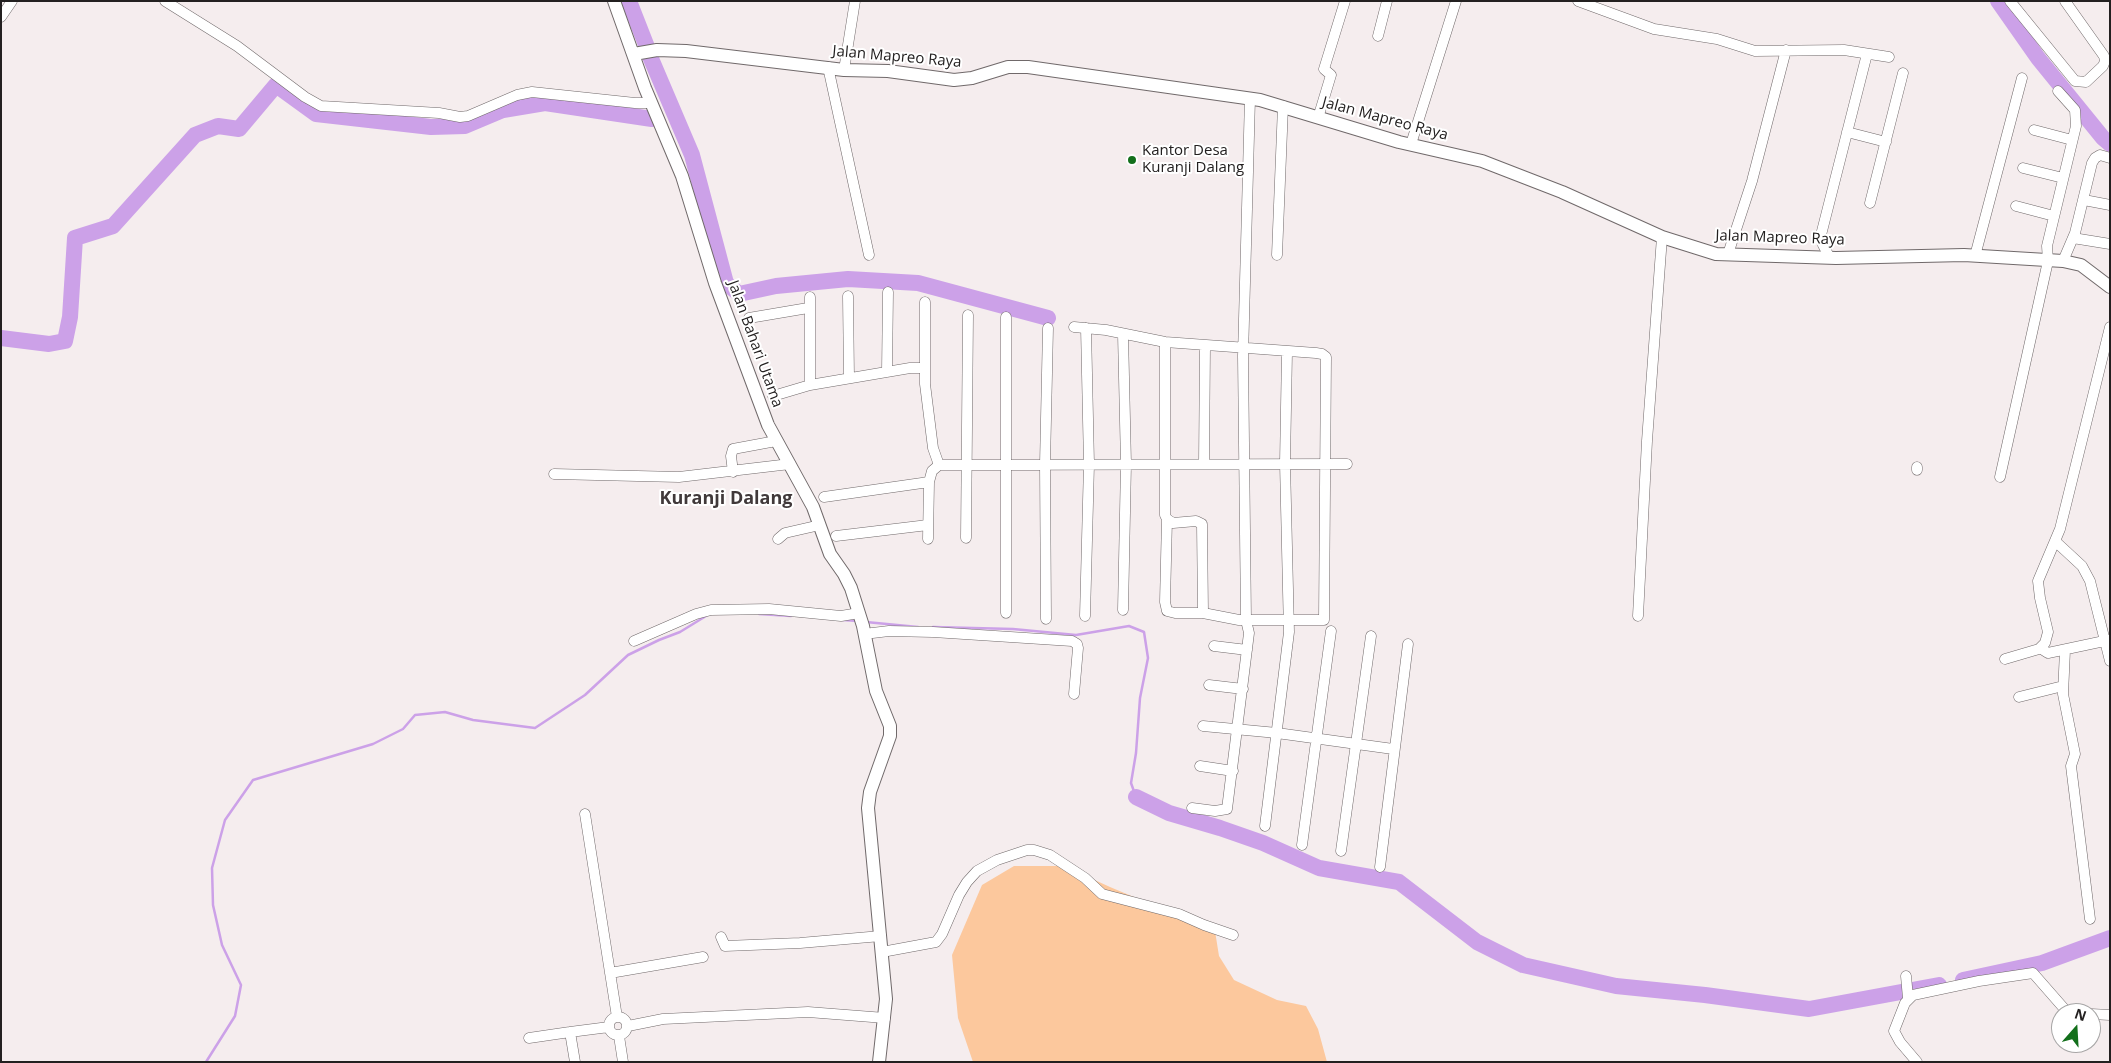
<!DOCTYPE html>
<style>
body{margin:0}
#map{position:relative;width:2111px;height:1063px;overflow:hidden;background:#f5edee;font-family:"Open Sans",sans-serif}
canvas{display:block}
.frame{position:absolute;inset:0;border:2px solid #232020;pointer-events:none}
.north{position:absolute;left:2051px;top:1003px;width:50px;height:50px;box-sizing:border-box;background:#fff;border:1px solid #a7a6a6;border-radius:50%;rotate:19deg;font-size:14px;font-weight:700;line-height:20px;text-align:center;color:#232020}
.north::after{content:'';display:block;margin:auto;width:18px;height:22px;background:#136f1b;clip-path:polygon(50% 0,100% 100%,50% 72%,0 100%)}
</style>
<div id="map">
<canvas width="2111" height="1063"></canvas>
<div class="frame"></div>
<div class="north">N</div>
</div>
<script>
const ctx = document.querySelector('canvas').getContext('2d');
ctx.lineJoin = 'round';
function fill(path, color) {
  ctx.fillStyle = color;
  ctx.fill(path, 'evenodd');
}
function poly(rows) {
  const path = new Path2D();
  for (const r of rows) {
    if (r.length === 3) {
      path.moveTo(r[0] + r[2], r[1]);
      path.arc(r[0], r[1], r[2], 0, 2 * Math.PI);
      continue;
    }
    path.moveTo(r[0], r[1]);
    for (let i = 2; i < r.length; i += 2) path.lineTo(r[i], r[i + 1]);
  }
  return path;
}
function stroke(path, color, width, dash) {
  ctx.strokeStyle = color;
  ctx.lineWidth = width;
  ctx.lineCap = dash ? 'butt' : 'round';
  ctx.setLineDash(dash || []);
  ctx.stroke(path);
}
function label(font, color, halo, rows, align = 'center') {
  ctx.font = font + ' "Open Sans",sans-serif';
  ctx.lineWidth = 4;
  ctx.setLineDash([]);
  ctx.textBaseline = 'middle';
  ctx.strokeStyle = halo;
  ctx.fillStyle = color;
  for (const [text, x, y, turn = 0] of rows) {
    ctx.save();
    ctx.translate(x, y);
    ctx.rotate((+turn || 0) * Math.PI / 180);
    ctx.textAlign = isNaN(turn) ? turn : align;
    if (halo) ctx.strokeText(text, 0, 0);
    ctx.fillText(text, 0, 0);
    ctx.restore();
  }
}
fill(poly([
 [1014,866,1064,866,1110,887,1215,931,1219,956,1234,980,1277,1000,1306,1006,1318,1029,1327,1062,973,1062,958,1018,952,955,982,885]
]), '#fcc89d');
stroke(poly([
 [759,614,791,616],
 [843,620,858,621],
 [866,622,918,627],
 [933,627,1013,629,1076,635,1129,626,1144,632,1148,658,1140,698,1136,753,1131,783,1136,797],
 [206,1062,235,1016,241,985,222,945,213,905,212,868,225,820,253,780,373,744,403,729,415,715,445,712,473,720,535,728,585,695,628,655,659,640,680,632,706,616]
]), '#cca1e8', 2.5);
stroke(poly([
 [629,1,647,47],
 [1998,1,2038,58,2103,138,2110,144],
 [649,54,692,155,726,283,739,294,776,286,848,279,918,283,1048,318],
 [1,338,49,344,65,341,70,317,75,238,113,226,195,135,218,126,239,129,276,85,316,114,431,127,465,126,503,110,545,103,652,119],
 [1136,797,1169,813,1220,828,1263,843,1319,868,1399,882,1477,942,1523,965,1616,986,1705,995,1809,1009,1939,985],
 [1963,980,2042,963,2110,938]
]), '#cca1e8', 16);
const minor = poly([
 [165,1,237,46,305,97,321,106,439,113,460,117,468,116,517,95,532,92,635,103,651,103],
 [1578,1,1654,29,1717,39,1755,51,1844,50,1889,57],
 [2010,1,2075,81,2086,82,2103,66,2105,61,2104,56,2065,1],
 [1,17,12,1],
 [1378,36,1387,1],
 [828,67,869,255],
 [844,70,855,1],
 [1318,118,1331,75,1324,69,1345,1],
 [2034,130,2072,140],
 [1847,132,1886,142],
 [1411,144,1456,1],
 [2023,168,2063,178],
 [2084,200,2110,205],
 [1870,203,1903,73],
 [2016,206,2054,216],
 [2073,238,2110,244],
 [1728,254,1752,181,1786,50],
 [1277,255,1283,106],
 [1975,256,2022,78],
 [1830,258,1823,245,1821,235,1867,54],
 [2063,261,2075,233,2092,163,2095,158,2100,155,2110,158],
 [848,296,849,378],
 [810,297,810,385],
 [925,302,925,384,933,448,939,465,1347,464],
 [749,318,808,308],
 [1074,327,1106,330,1165,342,1316,353,1322,354,1326,357,1324,620,1239,620,1203,613,1175,613,1167,611,1165,602,1167,519],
 [1165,342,1165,515,1167,519,1173,523,1196,521,1202,524,1203,613],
 [887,372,888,292],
 [773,396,810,385,910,368,925,368],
 [1204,464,1205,346],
 [1917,470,1917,467],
 [733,472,731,456,733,449,776,441],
 [554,474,679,477,790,464],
 [2000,477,2048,261,2047,246,2076,126,2075,110,2058,91],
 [824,497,929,482],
 [836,536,928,525],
 [966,538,968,315],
 [778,539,785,533,820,525],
 [928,539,929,482,932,471,939,465],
 [2055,541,2082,566,2090,581,2110,661],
 [1123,610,1126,464,1123,334],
 [1006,613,1006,317],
 [1085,616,1089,464,1086,328],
 [1638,616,1647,441,1662,237],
 [1046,619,1045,464,1048,328],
 [864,634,889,631,933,632,1072,641,1077,644,1078,648,1074,694],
 [634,641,696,614,711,610,769,609,841,616,859,613],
 [1214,646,1247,650],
 [2040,648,2048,653,2109,640],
 [2065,650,2063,694,2075,754,2071,766,2090,919],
 [2005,659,2039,649,2045,643,2048,632,2040,598,2038,581,2060,529,2110,327],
 [1209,685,1243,689],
 [2019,697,2063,686],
 [1203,726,1277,733,1393,749],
 [1200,766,1233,771],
 [1192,808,1215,811,1227,809,1249,633,1246,620,1243,356,1250,98],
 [585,814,617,1017],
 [1265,826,1289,632,1285,463,1287,352],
 [1302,845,1331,631],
 [1341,851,1371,636],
 [1380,867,1408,644],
 [721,937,725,946,800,943,881,936],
 [882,952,936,942,942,934,959,895,967,882,977,871,997,860,1027,850,1034,850,1050,855,1085,878,1102,894,1179,914,1204,925,1233,935],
 [610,973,703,957],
 [1906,976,1908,998],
 [2091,1014,2110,1015],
 [618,1026,9],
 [628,1026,663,1019,808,1012,885,1018],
 [619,1036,623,1062],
 [529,1038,570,1032],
 [575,1062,570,1032,609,1027],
 [1917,1062,1900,1042,1894,1031,1905,1003,1913,995,1979,981,2033,973,2068,1013]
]);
const tertiary = poly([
 [614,1,645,88,682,176,715,283,768,425,813,507,830,554,844,574,851,588,863,626,876,691,890,726,890,736,870,792,868,808,886,999,879,1062],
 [634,54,657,50,686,51,844,70,888,71,954,80,972,78,1008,67,1028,67,1260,100,1399,142,1482,161,1562,192,1662,237,1716,254,1836,258,1964,255,2063,261,2081,265,2110,287]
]);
stroke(minor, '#70696a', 11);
stroke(tertiary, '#70696a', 14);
stroke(minor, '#fff', 10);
stroke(tertiary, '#fff', 12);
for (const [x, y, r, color] of [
 [1132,160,5,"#136f1b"]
]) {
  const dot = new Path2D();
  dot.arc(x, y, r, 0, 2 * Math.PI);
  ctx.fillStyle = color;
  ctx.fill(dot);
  stroke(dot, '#fff', 2);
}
label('15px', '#232020', '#fff', [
 ["Jalan Mapreo Raya",897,57,5],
 ["Jalan Mapreo Raya",1385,119,15],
 ["Jalan Mapreo Raya",1780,238,2],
 ["Jalan Bahari Utama",755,344,70]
]);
label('15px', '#232020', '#fff', [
 ["Kantor Desa",1142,151],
 ["Kuranji Dalang",1142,168]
], 'left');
label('bold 18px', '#40393a', '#fff', [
 ["Kuranji Dalang",726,499]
]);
</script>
